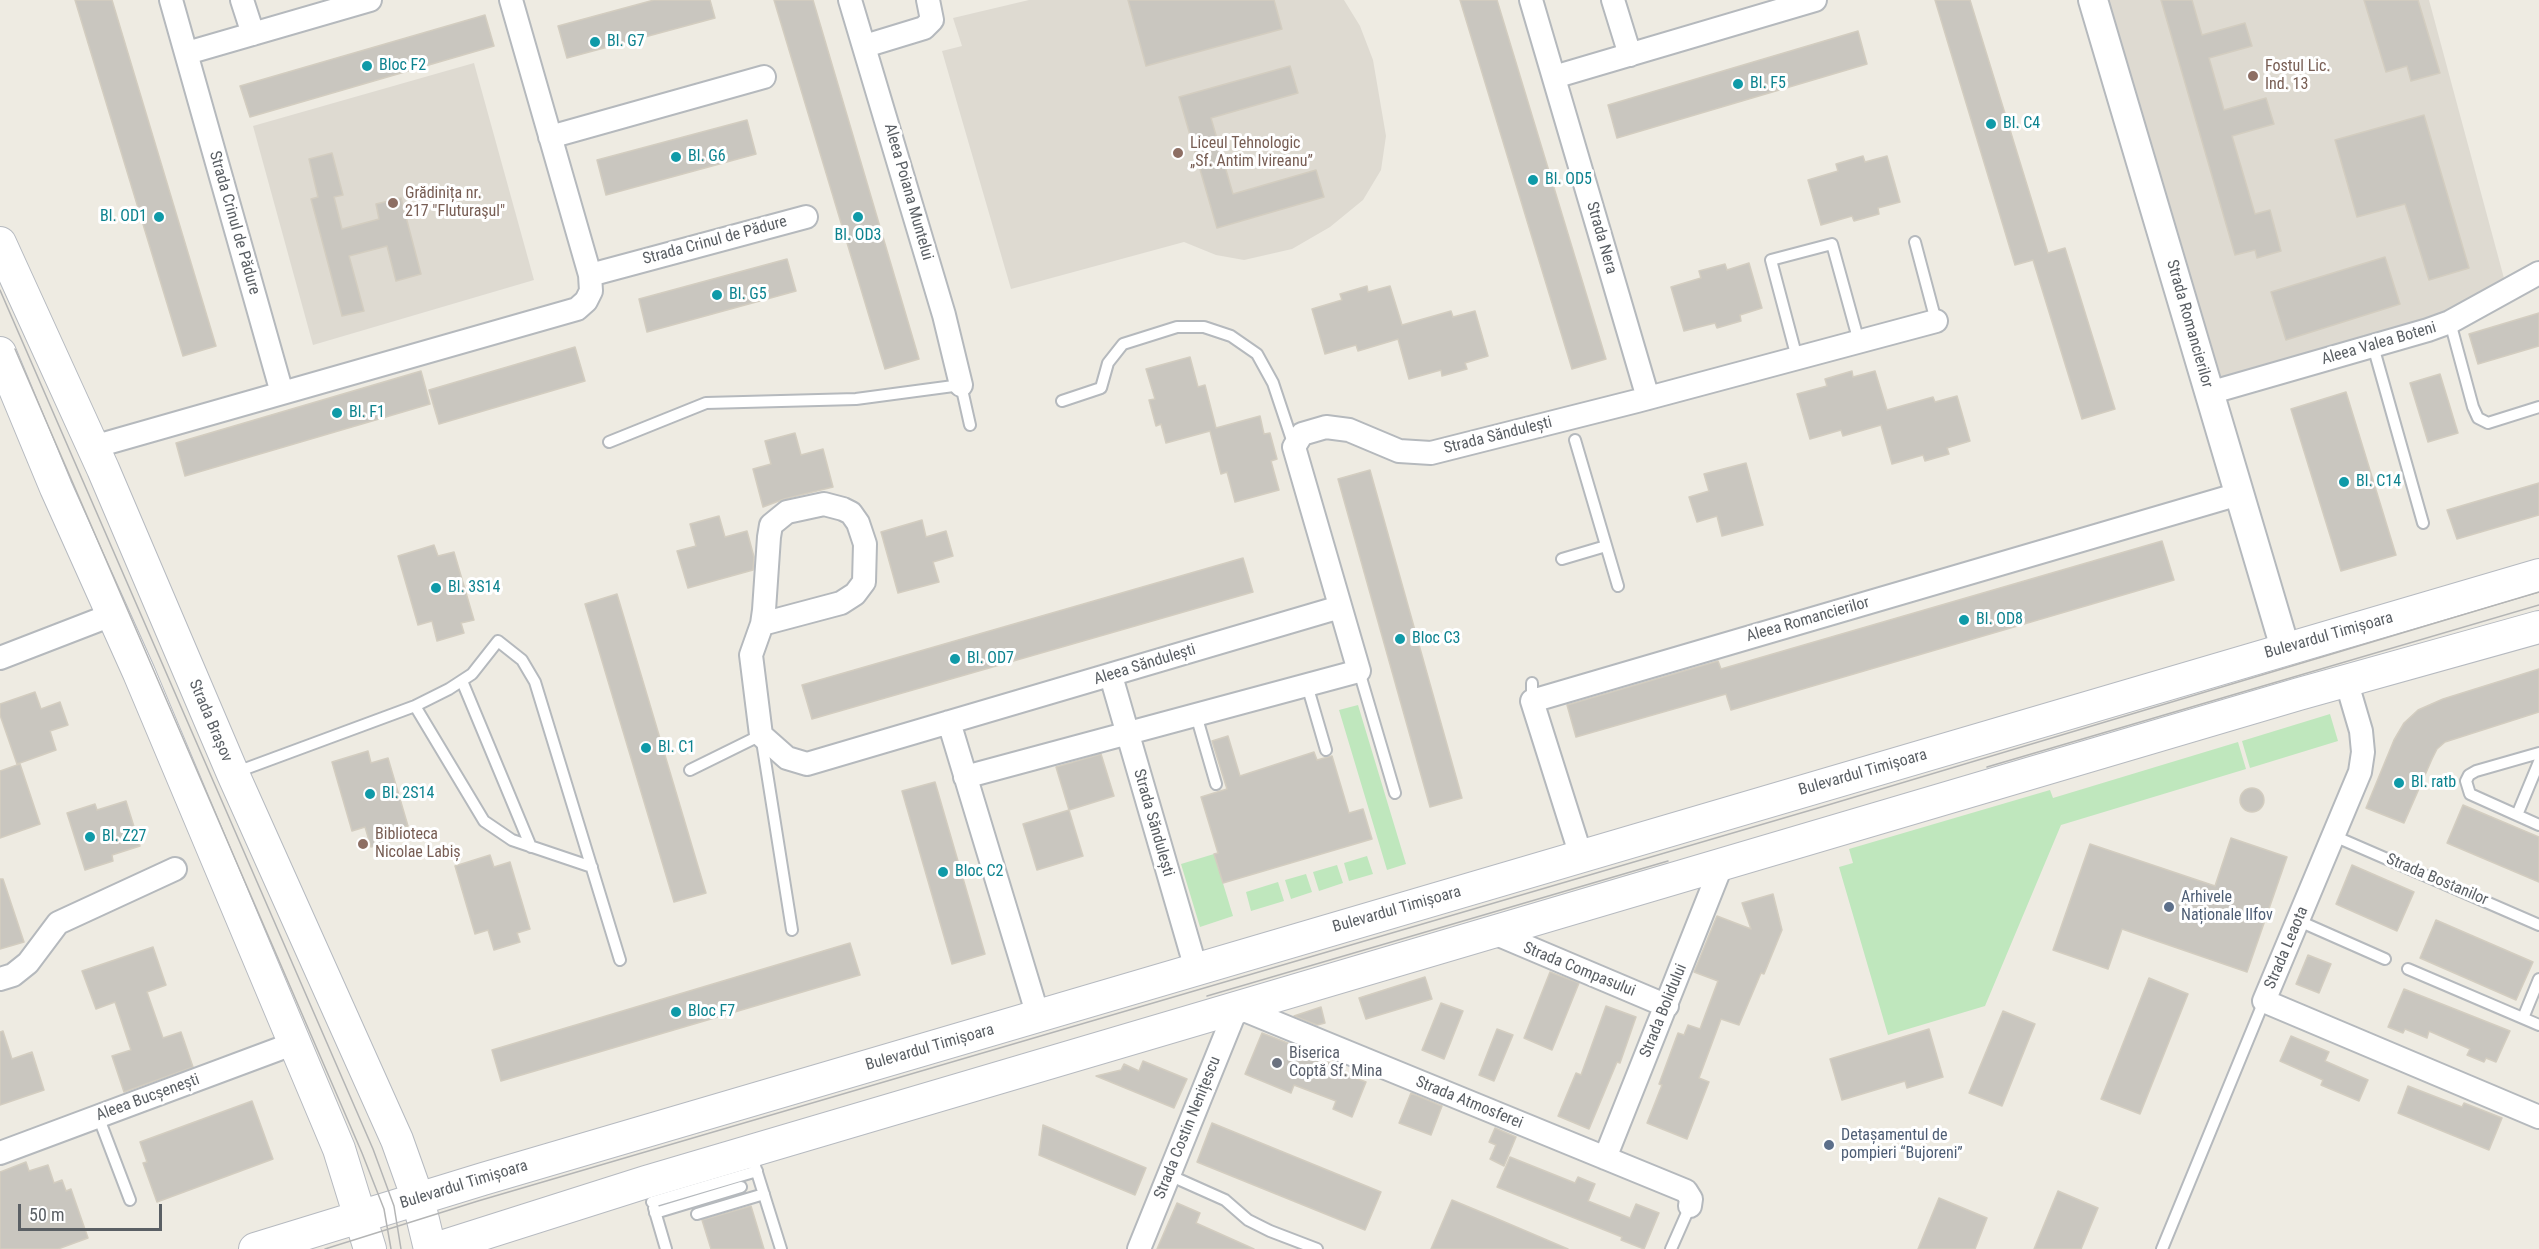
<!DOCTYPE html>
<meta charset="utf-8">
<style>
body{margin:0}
#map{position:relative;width:2539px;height:1249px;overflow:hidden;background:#eeebe2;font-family:"Roboto Condensed",sans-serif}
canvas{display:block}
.scale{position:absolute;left:18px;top:1204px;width:144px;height:27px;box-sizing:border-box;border:3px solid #5a5f64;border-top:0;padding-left:8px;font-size:18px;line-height:21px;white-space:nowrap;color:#5a5f64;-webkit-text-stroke:4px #fff;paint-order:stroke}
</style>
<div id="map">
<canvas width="2539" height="1249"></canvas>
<div class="scale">50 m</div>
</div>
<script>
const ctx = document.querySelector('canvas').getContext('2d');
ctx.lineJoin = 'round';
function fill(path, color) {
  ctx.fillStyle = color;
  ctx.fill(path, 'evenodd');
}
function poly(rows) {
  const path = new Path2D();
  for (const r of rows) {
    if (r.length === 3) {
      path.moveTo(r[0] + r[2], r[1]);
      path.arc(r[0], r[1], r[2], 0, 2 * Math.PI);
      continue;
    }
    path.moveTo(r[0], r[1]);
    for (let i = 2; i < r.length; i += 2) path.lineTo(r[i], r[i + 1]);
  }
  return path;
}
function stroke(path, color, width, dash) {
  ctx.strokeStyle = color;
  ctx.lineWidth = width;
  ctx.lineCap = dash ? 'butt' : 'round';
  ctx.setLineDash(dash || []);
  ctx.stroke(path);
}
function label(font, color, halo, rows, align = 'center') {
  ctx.font = font + ' "Roboto Condensed",sans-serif';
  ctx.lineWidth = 6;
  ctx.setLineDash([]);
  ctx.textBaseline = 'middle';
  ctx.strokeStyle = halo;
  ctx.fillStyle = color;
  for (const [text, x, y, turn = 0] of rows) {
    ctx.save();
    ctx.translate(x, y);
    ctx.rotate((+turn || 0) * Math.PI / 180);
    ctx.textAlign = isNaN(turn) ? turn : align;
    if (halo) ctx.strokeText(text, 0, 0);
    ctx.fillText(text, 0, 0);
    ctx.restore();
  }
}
fill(poly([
 [1029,0,1344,0,1360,26,1373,60,1386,136,1381,170,1363,200,1330,227,1292,249,1244,260,1216,255,1184,242,1011,289,942,51,962,46,953,18],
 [2106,0,2429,0,2505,282,2442,318,2215,383],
 [474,63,534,280,313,345,253,126]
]), '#dedad1');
fill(poly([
 [1358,705,1406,864,1387,870,1339,710],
 [2330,714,2338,741,2250,768,2242,741],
 [2238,742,2246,769,2061,825,1985,1006,1888,1035,1839,867,1853,863,1849,849,2050,790,2053,798],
 [1214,854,1233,916,1200,927,1181,864],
 [1367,856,1373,874,1349,881,1344,863],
 [1337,865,1343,883,1319,891,1313,872],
 [1306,874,1312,892,1291,899,1285,880],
 [1278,882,1284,901,1251,911,1246,892]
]), '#bfe7bd');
const building = poly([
 [75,0,112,0,216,346,183,356,75,0],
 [654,0,710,0,715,18,567,58,558,26,654,0],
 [774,0,813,0,919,359,885,369,774,0],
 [1128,0,1274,0,1282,29,1146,66,1128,0],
 [1460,0,1497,0,1606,359,1572,369,1460,0],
 [1935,0,1970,0,2048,253,2065,248,2115,409,2082,419,2033,260,2015,265,1935,0],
 [2161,0,2192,0,2202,35,2245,23,2252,46,2209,58,2224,110,2266,98,2274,124,2232,136,2255,214,2270,210,2281,251,2257,258,2255,250,2235,255,2161,0],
 [2364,0,2418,0,2440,73,2411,81,2407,66,2386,72,2364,0],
 [485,15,494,46,250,117,240,86,485,15],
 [1858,31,1867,64,1617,138,1608,105,1858,31],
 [1290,66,1298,93,1211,118,1233,194,1316,170,1324,197,1217,228,1179,97,1290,66],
 [2424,115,2469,268,2429,280,2405,204,2357,217,2335,140,2424,115],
 [747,120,756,154,606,195,597,160,747,120],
 [332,153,343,195,334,197,342,229,379,219,376,204,401,198,421,274,396,281,387,246,349,256,364,311,342,316,311,199,318,197,309,159,332,153],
 [1863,156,1865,162,1887,156,1900,202,1878,208,1879,214,1854,221,1852,216,1821,225,1808,180,1838,171,1836,164,1863,156],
 [2385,257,2400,304,2286,340,2271,292,2385,257],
 [787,259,796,291,647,332,639,299,787,259],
 [1749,263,1762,308,1740,315,1741,321,1717,328,1715,323,1684,331,1671,287,1701,278,1699,271,1725,264,1727,270,1749,263],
 [1367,286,1368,292,1390,286,1402,325,1451,311,1453,317,1475,311,1488,356,1465,363,1467,369,1442,376,1441,370,1409,379,1398,339,1358,351,1356,345,1325,354,1312,309,1342,300,1340,294,1367,286],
 [2539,313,2539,346,2478,364,2469,334,2539,313],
 [575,347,585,381,439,424,429,390,575,347],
 [1190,357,1198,387,1205,385,1216,428,1260,416,1264,434,1270,433,1277,459,1271,461,1279,490,1235,502,1227,472,1221,474,1210,431,1166,443,1161,424,1156,426,1149,400,1155,399,1146,369,1190,357],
 [421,371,430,404,185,476,176,443,421,371],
 [1852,371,1853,377,1875,371,1887,410,1933,397,1935,402,1957,396,1970,441,1947,448,1949,454,1925,461,1923,455,1892,464,1881,425,1843,436,1841,430,1810,439,1797,394,1827,386,1825,379,1852,371],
 [2440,374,2458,433,2428,442,2410,383,2440,374],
 [2346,392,2396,555,2341,571,2291,409,2346,392],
 [795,433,801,455,823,449,833,487,784,499,763,507,753,469,771,464,765,441,795,433],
 [1746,463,1763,525,1722,536,1717,516,1697,522,1689,497,1709,491,1704,474,1746,463],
 [1370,470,1462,798,1430,807,1338,479,1370,470],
 [2539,483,2539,515,2457,539,2447,510,2539,483],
 [719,516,725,537,747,531,754,557,753,570,688,588,677,551,696,546,690,524,719,516],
 [922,520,926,537,946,531,953,556,933,562,939,582,898,593,881,532,922,520],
 [2162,541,2174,580,1731,710,1726,694,1576,737,1567,705,1718,661,1721,669,2162,541],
 [434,545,438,556,454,552,474,620,461,623,464,633,437,641,432,621,418,625,398,556,434,545],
 [1243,558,1253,592,812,719,802,685,1243,558],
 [617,594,706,893,674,902,585,604,617,594],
 [2539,669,2539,712,2445,742,2437,749,2432,759,2404,823,2366,808,2394,740,2404,723,2418,710,2443,699,2539,669],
 [35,692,41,709,60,702,68,725,50,731,56,750,17,764,0,715,0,704,35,692],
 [1228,736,1240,776,1314,752,1317,760,1332,756,1349,813,1363,809,1372,839,1223,883,1214,854,1218,853,1201,797,1227,789,1212,741,1228,736],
 [368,751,371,763,388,758,408,826,395,829,398,839,371,847,365,827,352,831,332,762,368,751],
 [1101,754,1114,796,1069,810,1056,767,1101,754],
 [20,764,40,824,0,838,0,771,20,764],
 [935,782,985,954,952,964,902,791,935,782],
 [2252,800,12],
 [126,801,140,846,112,855,113,861,85,870,67,813,95,804,97,810,126,801],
 [2463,805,2539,837,2539,882,2447,843,2463,805],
 [1069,810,1083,856,1037,870,1023,824,1069,810],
 [2231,838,2287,857,2247,972,2122,929,2108,969,2053,950,2090,844,2215,886,2231,838],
 [490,855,494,867,510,862,530,929,517,933,520,942,494,950,488,930,475,934,455,866,490,855],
 [2352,865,2414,892,2397,931,2336,904,2352,865],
 [0,879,3,879,24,942,0,949,0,879],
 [1773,894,1782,930,1764,974,1761,973,1739,1025,1721,1019,1699,1078,1709,1082,1687,1139,1647,1123,1662,1085,1659,1084,1678,1033,1684,1035,1688,1025,1700,1029,1718,981,1694,972,1717,916,1751,929,1742,903,1773,894],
 [2436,920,2533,962,2516,1000,2420,958,2436,920],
 [850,943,860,975,501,1081,492,1050,850,943],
 [153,947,166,985,147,992,163,1038,181,1032,193,1067,124,1092,112,1056,131,1050,115,1002,96,1009,82,971,153,947],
 [2308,955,2331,964,2319,993,2296,984,2308,955],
 [1550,972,1579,983,1552,1050,1524,1038,1550,972],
 [1425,977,1432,999,1366,1019,1359,998,1425,977],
 [2149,978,2188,994,2140,1114,2101,1099,2149,978],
 [2404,989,2510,1031,2496,1062,2486,1058,2484,1062,2467,1055,2470,1049,2429,1031,2427,1038,2405,1029,2403,1033,2388,1027,2404,989],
 [1441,1003,1463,1011,1444,1059,1422,1050,1441,1003],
 [1606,1006,1636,1017,1620,1063,1617,1062,1589,1129,1558,1116,1576,1073,1581,1075,1606,1006],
 [1321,1007,1325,1023,1317,1025,1294,1016,1321,1007],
 [2003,1011,2035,1024,2002,1106,1969,1093,2003,1011],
 [1497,1029,1513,1035,1494,1081,1479,1075,1497,1029],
 [1929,1029,1943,1077,1907,1088,1905,1081,1842,1100,1830,1059,1929,1029],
 [3,1031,12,1059,32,1052,44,1090,0,1105,0,1032,3,1031],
 [1262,1033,1308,1051,1307,1055,1344,1068,1342,1073,1366,1082,1352,1117,1333,1109,1336,1101,1294,1085,1291,1093,1245,1074,1262,1033],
 [2291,1036,2329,1052,2325,1061,2368,1080,2359,1101,2321,1085,2323,1080,2280,1061,2291,1036],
 [1143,1061,1187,1079,1174,1108,1096,1076,1121,1070,1124,1064,1139,1071,1143,1061],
 [2408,1086,2462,1107,2464,1103,2502,1118,2489,1150,2398,1113,2408,1086],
 [1411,1093,1442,1106,1431,1135,1399,1123,1411,1093],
 [252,1101,273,1159,157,1202,143,1163,147,1162,140,1142,252,1101],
 [1212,1123,1381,1192,1365,1230,1197,1162,1212,1123],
 [1043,1125,1146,1168,1135,1195,1039,1155,1043,1125],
 [1495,1128,1516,1137,1504,1166,1490,1159,1496,1145,1489,1142,1495,1128],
 [1510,1157,1575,1183,1578,1177,1595,1184,1588,1201,1630,1218,1636,1204,1659,1213,1644,1249,1621,1240,1622,1237,1497,1187,1510,1157],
 [26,1162,29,1171,48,1165,54,1183,62,1180,66,1191,71,1189,88,1238,58,1249,0,1249,0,1172,26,1162],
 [2058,1191,2098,1208,2081,1249,2034,1249,2058,1191],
 [1939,1198,1987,1218,1975,1249,1918,1249,1939,1198],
 [1452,1200,1493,1217,1568,1249,1431,1249,1452,1200],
 [1177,1203,1200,1213,1196,1223,1254,1249,1157,1249,1177,1203],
 [751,1206,764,1249,711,1249,702,1220,751,1206]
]);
fill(building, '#c9c6bf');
stroke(building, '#d3cdc0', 1.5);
const service = poly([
 [1915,242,1936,321],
 [2450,322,2473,407,2478,418,2488,423,2539,407],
 [2373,346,2423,523],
 [1797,358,1771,260,1832,244,1859,342],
 [1062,401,1101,388,1108,363,1123,344,1177,327,1204,327,1231,336,1257,354,1273,383,1294,446],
 [1575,440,1618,586],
 [609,442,706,403,856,399,961,385,970,425],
 [1562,559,1606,546],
 [1359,671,1395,793],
 [462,681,531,847],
 [1307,685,1326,750],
 [1532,701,1532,683],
 [415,706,484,821,512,840,592,867],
 [1196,715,1216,784],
 [2539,753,2476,771,2469,775,2466,781,2470,794,2539,825],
 [690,770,761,735,792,930],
 [234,773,415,706,449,689,472,674,498,641,522,660,535,682,620,960],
 [2517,815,2539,762],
 [2334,836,2539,925],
 [2299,921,2385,959],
 [2408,969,2539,1025],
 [2523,1018,2539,979],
 [98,1116,130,1200],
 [755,1166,781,1249],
 [1169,1175,1225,1200,1248,1220,1270,1231,1317,1249],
 [652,1202,757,1171],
 [654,1208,666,1249],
 [655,1213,741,1187],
 [697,1214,764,1194],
 [1671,1249,1690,1206],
 [2162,1249,2264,1001]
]);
const minor = poly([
 [171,0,282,393],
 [242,0,253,34],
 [850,0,944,315,961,385],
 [1531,0,1648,398],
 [1613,0,1630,55],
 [865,46,924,28,932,20,928,0],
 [187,53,370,0],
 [1554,77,1815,0],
 [550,137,764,77],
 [590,275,806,217],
 [2209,393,2428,330,2450,322,2539,273],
 [93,447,577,309,586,301,591,291,590,275,511,0],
 [762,624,841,603,855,594,864,582,865,544,858,523,851,513,843,509,824,504,787,512,771,525,769,537,764,610,762,624,751,655,761,735,787,758,807,764,1340,607],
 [0,658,114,614],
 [1111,676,1196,969],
 [2346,680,2361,731,2363,752,2360,772,2264,1001,2539,1117],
 [949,722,1038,1016],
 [965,777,1359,671,1294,447,1302,434,1326,427,1349,430,1399,451,1431,453,1637,401,1936,321],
 [1581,856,1532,701,2239,494],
 [1492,932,1667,1006],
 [0,979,13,975,28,963,58,923,175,869],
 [0,1153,295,1043],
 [1605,1158,1722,864],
 [1139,1249,1237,1007,1686,1191,1691,1199,1690,1206]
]);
const tertiary = poly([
 [2093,0,2285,648]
]);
const secondary = poly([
 [0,243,103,469,233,774,397,1140,418,1199,430,1249],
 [0,353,56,488,139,673,339,1149,370,1249],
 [255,1249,483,1179,2539,575],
 [435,1249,646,1182,866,1117,2299,694,2539,627]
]);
stroke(service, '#b5b9bd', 14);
stroke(minor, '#b5b9bd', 26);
stroke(tertiary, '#b5b9bd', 32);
stroke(secondary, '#b6bac0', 34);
stroke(service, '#fff', 10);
stroke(minor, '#fff', 22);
stroke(tertiary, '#fff', 28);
stroke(secondary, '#fff', 32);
stroke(poly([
 [0,290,373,1149,394,1206,401,1249],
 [15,349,362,1153,384,1209,391,1249],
 [1987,767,2539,605],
 [1207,996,1668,861],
 [325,1249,478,1201,1818,808,2539,592]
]), '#b4b5b5', 1.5);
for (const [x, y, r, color] of [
 [595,42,6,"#0f9aa8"],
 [367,66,6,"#0f9aa8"],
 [2253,76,6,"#8d6e63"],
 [1738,84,6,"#0f9aa8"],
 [1991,124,6,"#0f9aa8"],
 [1178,153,6,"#8d6e63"],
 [676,157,6,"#0f9aa8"],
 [1533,180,6,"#0f9aa8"],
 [393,203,6,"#8d6e63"],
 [159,217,6,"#0f9aa8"],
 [858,217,6,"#0f9aa8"],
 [717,295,6,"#0f9aa8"],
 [337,413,6,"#0f9aa8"],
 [2344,482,6,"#0f9aa8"],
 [436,588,6,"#0f9aa8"],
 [1964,620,6,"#0f9aa8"],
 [1400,639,6,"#0f9aa8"],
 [955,659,6,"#0f9aa8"],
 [646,748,6,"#0f9aa8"],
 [2399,783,6,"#0f9aa8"],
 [370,794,6,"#0f9aa8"],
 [90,837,6,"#0f9aa8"],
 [363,844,6,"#8d6e63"],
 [943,872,6,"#0f9aa8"],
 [2169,907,6,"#5c6f8a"],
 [676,1012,6,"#0f9aa8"],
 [1277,1063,6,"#6b7280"],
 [1829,1145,6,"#5c6f8a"]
]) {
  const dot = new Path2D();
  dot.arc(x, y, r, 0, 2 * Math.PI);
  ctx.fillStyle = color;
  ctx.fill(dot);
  stroke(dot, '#fff', 2);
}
label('16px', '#0d838f', '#fff', [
 ["Bl. G7",607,42],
 ["Bloc F2",379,66],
 ["Bl. F5",1750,84],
 ["Bl. C4",2003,124],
 ["Bl. G6",688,157],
 ["Bl. OD5",1545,180],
 ["Bl. OD1",147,217,"right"],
 ["Bl. OD3",858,236,"center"],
 ["Bl. G5",729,295],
 ["Bl. F1",349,413],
 ["Bl. C14",2356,482],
 ["Bl. 3S14",448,588],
 ["Bl. OD8",1976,620],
 ["Bloc C3",1412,639],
 ["Bl. OD7",967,659],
 ["Bl. C1",658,748],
 ["Bl. ratb",2411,783],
 ["Bl. 2S14",382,794],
 ["Bl. Z27",102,837],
 ["Bloc C2",955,872],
 ["Bloc F7",688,1012]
], 'left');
label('16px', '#785e54', '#fff', [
 ["Fostul Lic.",2265,67],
 ["Ind. 13",2265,85],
 ["Liceul Tehnologic",1190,144],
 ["„Sf. Antim Ivireanu”",1190,162],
 ["Grădinița nr.",405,194],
 ["217 \"Fluturaşul\"",405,212],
 ["Biblioteca",375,835],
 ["Nicolae Labiș",375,853]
], 'left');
label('16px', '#5a5f64', '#fff', [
 ["Aleea Poiana Muntelui",908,192,74],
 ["Strada Crinul de Pădure",234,223,74],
 ["Strada Nera",1601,238,74],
 ["Strada Crinul de Pădure",715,241,-15],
 ["Strada Romancierilor",2189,324,74],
 ["Aleea Valea Boteni",2379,344,-16],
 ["Strada Săndulești",1498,436,-14],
 ["Aleea Romancierilor",1808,620,-16],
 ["Bulevardul Timișoara",2329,636,-16],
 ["Aleea Săndulești",1145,665,-17],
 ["Strada Brașov",210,721,67],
 ["Bulevardul Timișoara",1863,773,-16],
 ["Strada Săndulești",1153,823,74],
 ["Strada Bostanilor",2437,880,23],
 ["Bulevardul Timișoara",1397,910,-16],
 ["Strada Leaota",2287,948,-67],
 ["Strada Compasului",1579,970,22],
 ["Strada Bolidului",1664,1011,-68],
 ["Bulevardul Timișoara",930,1048,-16],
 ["Aleea Bucșenești",148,1098,-20],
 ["Strada Atmosferei",1469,1103,22],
 ["Strada Costin Nenițescu",1188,1128,-68],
 ["Bulevardul Timișoara",464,1185,-17]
]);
label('16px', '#4e5e75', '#fff', [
 ["Arhivele",2181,898],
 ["Naționale Ilfov",2181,916],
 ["Detașamentul de",1841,1136],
 ["pompieri “Bujoreni”",1841,1154]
], 'left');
label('16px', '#5b616d', '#fff', [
 ["Biserica",1289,1054],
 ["Coptă Sf. Mina",1289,1072]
], 'left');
</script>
